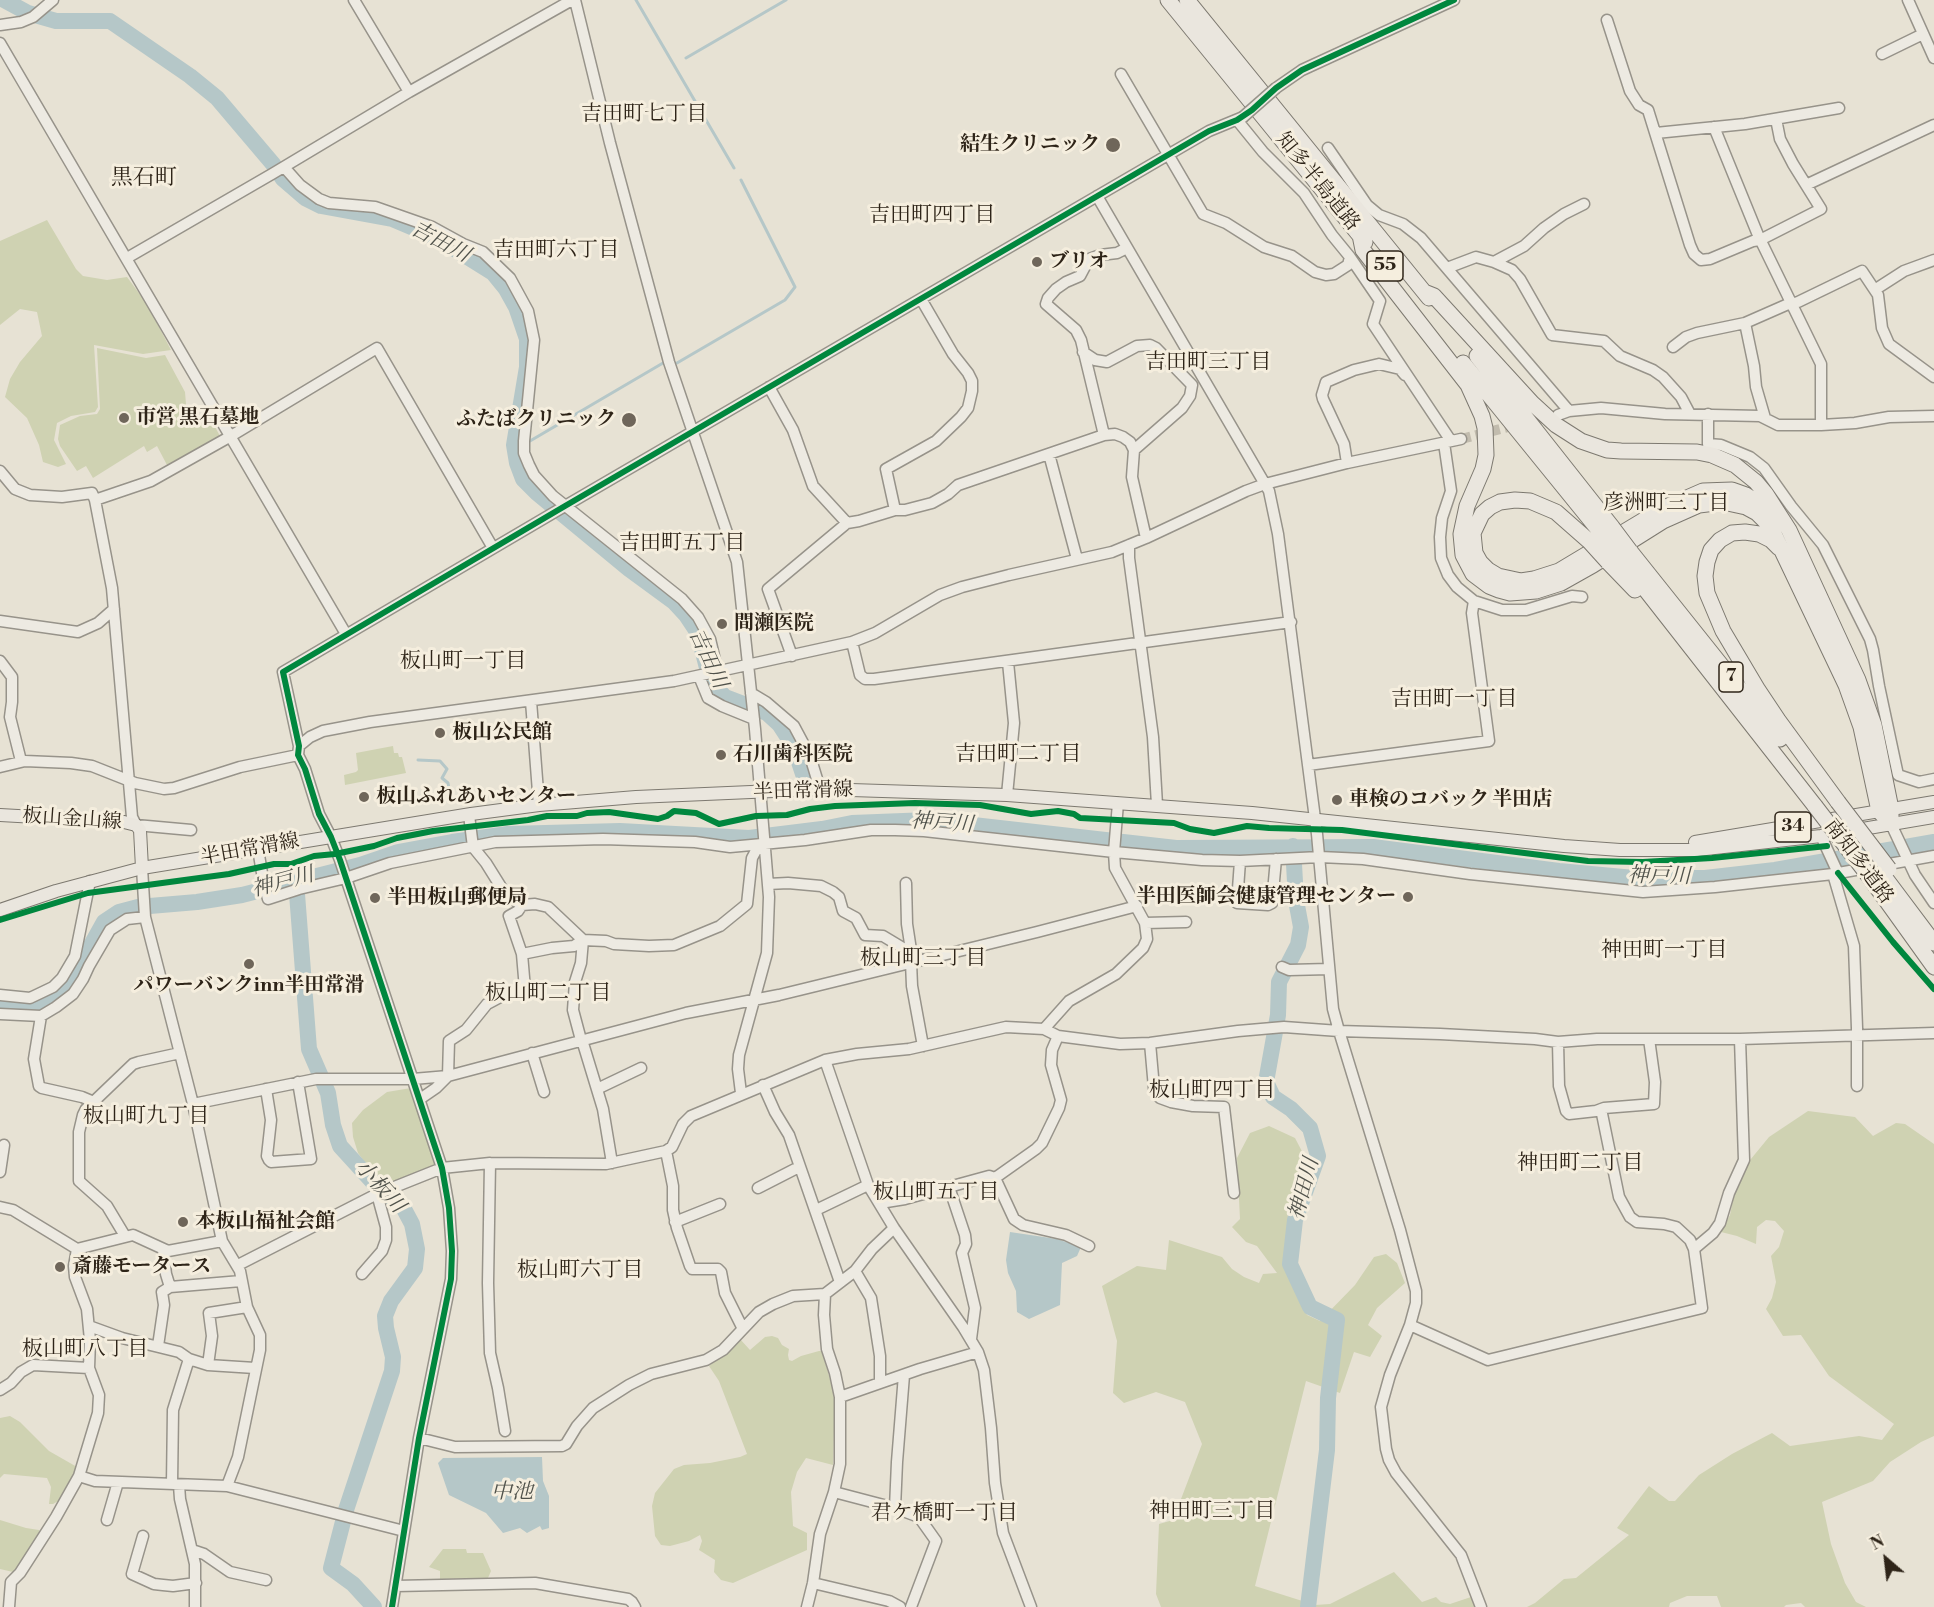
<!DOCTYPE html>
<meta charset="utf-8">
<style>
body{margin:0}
#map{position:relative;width:1934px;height:1607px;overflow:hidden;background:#e7e2d4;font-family:"Libre Bodoni",serif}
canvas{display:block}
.north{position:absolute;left:1856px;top:1529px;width:60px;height:60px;-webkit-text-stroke:4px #f5eede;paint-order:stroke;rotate:332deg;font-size:16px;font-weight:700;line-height:24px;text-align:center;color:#2e2418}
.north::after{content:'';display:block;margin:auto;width:21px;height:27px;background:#2e2418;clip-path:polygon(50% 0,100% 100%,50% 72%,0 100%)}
</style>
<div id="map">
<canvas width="1934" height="1607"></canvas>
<div class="north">N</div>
</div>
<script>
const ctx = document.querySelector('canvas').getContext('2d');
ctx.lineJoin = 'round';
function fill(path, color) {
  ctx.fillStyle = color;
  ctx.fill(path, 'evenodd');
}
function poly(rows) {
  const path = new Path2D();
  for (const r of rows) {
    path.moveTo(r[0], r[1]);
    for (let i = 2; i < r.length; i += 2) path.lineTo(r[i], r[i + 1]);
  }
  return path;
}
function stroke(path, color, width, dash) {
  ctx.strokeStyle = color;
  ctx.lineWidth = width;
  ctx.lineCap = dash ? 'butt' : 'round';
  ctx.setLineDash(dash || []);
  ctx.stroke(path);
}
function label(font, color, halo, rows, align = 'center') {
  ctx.font = font + ' "Libre Bodoni","Noto Serif JP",serif';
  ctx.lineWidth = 6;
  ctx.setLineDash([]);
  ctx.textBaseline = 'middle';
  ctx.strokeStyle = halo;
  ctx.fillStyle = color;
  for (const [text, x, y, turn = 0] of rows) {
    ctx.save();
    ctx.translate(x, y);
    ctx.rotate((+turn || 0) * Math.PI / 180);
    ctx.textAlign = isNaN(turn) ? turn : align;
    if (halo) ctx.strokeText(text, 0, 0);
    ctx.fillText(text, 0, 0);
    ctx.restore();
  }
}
fill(poly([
 [47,220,76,269,83,276,107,280,127,277,147,304,171,350,143,354,94,345,98,407,95,412,71,416,57,423,54,440,66,464,58,467,43,462,39,445,27,418,5,397,10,379,20,362,42,336,37,312,20,309,0,325,0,241],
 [97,348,146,358,165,355,185,392,188,428,209,416,220,436,167,465,157,446,147,452,144,446,93,478,86,466,77,471,60,446,58,439,60,425,80,416,97,414,100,409],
 [393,746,394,753,398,753,399,757,402,757,406,773,345,785,344,775,356,772,358,770,356,753],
 [411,1088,437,1166,382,1186,358,1153,353,1137,352,1123,363,1110,387,1092],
 [1808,1111,1855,1117,1873,1136,1896,1123,1905,1124,1934,1144,1934,1436,1921,1442,1890,1462,1873,1481,1822,1502,1831,1544,1845,1583,1856,1602,1866,1607,1805,1607,1801,1603,1786,1605,1784,1607,1721,1607,1717,1596,1687,1596,1670,1603,1669,1607,1527,1607,1535,1603,1564,1579,1576,1578,1629,1535,1617,1528,1649,1486,1669,1501,1675,1501,1699,1475,1732,1454,1772,1433,1790,1446,1859,1436,1882,1440,1894,1424,1829,1376,1801,1335,1783,1336,1766,1309,1772,1298,1776,1282,1771,1256,1779,1247,1784,1231,1775,1221,1766,1220,1757,1227,1756,1244,1737,1236,1721,1232,1730,1215,1734,1195,1746,1165,1769,1137],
 [1269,1126,1295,1138,1307,1161,1289,1215,1283,1264,1307,1315,1320,1321,1355,1285,1374,1257,1386,1254,1397,1263,1405,1283,1377,1308,1368,1325,1382,1336,1370,1357,1354,1352,1340,1393,1306,1381,1255,1586,1315,1605,1330,1604,1394,1572,1422,1602,1436,1597,1441,1602,1450,1604,1471,1597,1473,1598,1476,1607,1161,1607,1156,1594,1159,1524,1173,1520,1202,1444,1185,1402,1156,1392,1124,1403,1113,1393,1117,1341,1102,1286,1137,1266,1166,1270,1169,1240,1222,1257,1232,1269,1244,1277,1259,1283,1263,1274,1277,1273,1257,1246,1246,1242,1232,1227,1240,1219,1237,1158,1250,1133],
 [772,1336,778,1338,782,1345,789,1349,788,1355,789,1360,792,1361,801,1356,819,1351,822,1351,835,1397,833,1465,806,1458,797,1472,791,1492,793,1526,807,1533,807,1550,733,1583,721,1580,714,1572,715,1560,699,1550,702,1541,700,1535,689,1541,670,1546,661,1545,655,1536,652,1506,655,1493,674,1469,684,1465,710,1463,740,1457,747,1454,719,1381,709,1366,740,1339,750,1350,765,1337],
 [10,1416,20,1422,49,1451,77,1467,78,1470,60,1500,53,1504,49,1504,51,1487,47,1478,4,1474,0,1478,0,1418],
 [0,1520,26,1528,39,1530,41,1534,18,1569,13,1572,0,1569],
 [443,1549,466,1549,467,1553,483,1553,491,1571,488,1578,440,1579,440,1571,429,1567]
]), '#cfd2b2');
fill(poly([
 [1010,1232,1057,1239,1081,1247,1077,1256,1062,1263,1060,1305,1029,1319,1017,1312,1016,1291,1008,1273,1006,1260],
 [542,1457,543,1481,549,1496,549,1528,542,1530,540,1526,527,1533,520,1528,503,1533,486,1513,449,1495,438,1463,443,1458]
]), '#b5c7c8');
stroke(poly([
 [636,0,734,168],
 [686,58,786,0],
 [677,363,785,300,795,287,741,180],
 [530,441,663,363],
 [514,445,517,445],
 [418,760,440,761,447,769,442,778,448,783,450,794,447,800]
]), '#b5c7c8', 3);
stroke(poly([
 [4,0,28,13,56,21,110,21,190,76,217,98,273,164,283,179,305,198,321,206,392,219,437,238,493,273,506,289,516,307,527,339,527,367,514,445,517,463,523,479,537,493,629,569,674,602,686,615,698,633,707,668,715,687,725,697,767,713,779,724,794,747,803,774],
 [1293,846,1296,900,1301,927,1298,945,1279,982,1278,1015,1266,1082,1273,1097,1291,1109,1310,1128,1318,1156,1295,1220,1290,1264,1310,1307,1337,1320,1328,1398,1327,1450,1308,1607],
 [296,881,309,1049,328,1093,333,1125,340,1146,381,1191,392,1198,404,1209,412,1224,417,1249,415,1268,391,1301,385,1316,386,1328,393,1357,392,1371,346,1510,331,1568,353,1584,374,1607],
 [0,1005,28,1007,57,996,70,983,104,922,119,912,138,907,197,902,242,895,360,865,398,852,452,842,508,834,620,831,749,838,822,829,852,823,929,820,1176,848,1373,847,1559,871,1634,878,1705,878,1775,870,1934,842]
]), '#b5c7c8', 16);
stroke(poly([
 [1461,439,1552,416]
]), '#c2bcae', 10, [10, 5]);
const minor = poly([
 [354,0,409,92],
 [575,0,610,143,669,362,737,562,755,729,769,897,767,953,739,1055,738,1069,741,1093],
 [1908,0,1934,58],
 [1607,20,1630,91,1639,105,1648,110,1690,245,1694,254,1701,260,1710,259,1753,241,1760,240,1821,209,1793,164,1780,139,1776,119],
 [0,25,21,22,33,17,53,0],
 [0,43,346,634],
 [1882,54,1923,34],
 [1121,74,1203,214,1226,223,1264,247,1292,256,1315,272,1326,275,1334,274,1348,265,1350,257],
 [1276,88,1302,70,1454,0],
 [1237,120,1263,152,1304,193,1332,235,1350,257,1380,301,1373,324,1451,441],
 [1714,127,1758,235,1821,364,1821,425],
 [1656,133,1745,124,1839,108],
 [1328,148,1367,205,1379,215,1403,224,1421,238,1569,411],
 [284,167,300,185,319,199,329,203,375,207,432,227,463,244,483,252,510,278,528,311,534,340,524,441,524,453,529,465,534,475,553,496,682,599,698,617,710,639,718,673],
 [1806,185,1934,125],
 [1097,196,1269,491,1278,534,1317,834,1333,1009,1339,1031,1400,1230,1416,1291,1416,1303,1410,1325,1390,1375,1381,1407,1386,1449,1389,1460,1396,1473,1461,1555,1481,1607],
 [127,258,272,174,409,92,572,0],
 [1494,262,1524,246,1544,228,1564,214,1584,204],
 [1447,268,1476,257,1494,262,1512,270,1520,279,1552,335,1604,341,1620,356,1653,370,1663,377,1681,397,1690,414],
 [1876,289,1904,271,1934,260],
 [1745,323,1754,366,1756,387,1765,418],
 [1673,347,1686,337,1697,333,1745,323,1786,305,1798,302,1862,271,1878,295,1882,328,1889,344,1934,377],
 [1083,352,1095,360,1107,362,1137,346,1150,345,1156,348,1192,385,1190,396,1182,408,1134,450],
 [769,387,793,430,813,486,847,523],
 [1708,414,1708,444,1721,445,1750,457,1764,468,1791,506,1823,545,1870,639,1873,650,1879,686,1898,775,1919,782,1934,779],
 [1558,415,1569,411,1601,408,1665,414,1760,416,1778,425,1821,425,1855,423,1889,417,1934,416],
 [1104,435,1081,340,1076,330,1046,304,1048,298,1056,289,1066,282,1080,276,1089,259,1100,255,1117,253,1127,248],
 [1444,443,1451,491,1442,518,1440,537,1441,558,1448,575,1457,587,1474,601,1502,610,1526,610,1572,596,1582,597],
 [1049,454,1077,559],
 [1347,463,1344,444,1323,399,1322,395,1326,382,1354,370,1379,364,1400,369,1405,375],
 [0,471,15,489,30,495,62,497,92,493,95,500,112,588,132,817,136,825,191,830],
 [95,500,151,481,231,436,377,348,493,548],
 [895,510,886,469,936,441,961,417,968,408,972,391,972,381,968,373,953,354,921,299],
 [1129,545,1129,558,1153,737,1157,805],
 [0,621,78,632,98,623,114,609],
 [852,642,860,675,865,679,874,679,1291,622],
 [792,656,768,589,847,523,859,521,895,510,905,510,932,503,948,494,958,485,1104,435,1115,434,1123,437,1130,442,1134,450,1132,477,1146,538],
 [0,661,12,677,12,702,10,717,21,761],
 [699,676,708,698,722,706,754,719],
 [751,693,766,702,794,726,810,756,820,789],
 [531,701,539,805],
 [299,746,310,737,323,731,370,722,674,681,852,642,875,633,940,595,962,587,1009,575,1112,552,1146,538,1246,491,1265,484,1347,463,1461,439],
 [1308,765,1489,741,1472,613,1474,601],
 [0,767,25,761,71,763,92,766,135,783,164,789,174,788,240,767,298,755],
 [1007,795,1014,723,1008,662],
 [469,815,473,847,486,863,506,895,522,905,535,904,548,907,583,940,606,941,614,944,649,946,674,945,720,926,747,904,752,858,759,845],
 [1891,824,1915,875,1934,903],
 [1821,836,1838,873],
 [258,849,263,879,268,899,299,889,346,878,390,863,495,842,603,839,695,842,730,847,805,840,871,830,895,830,924,831,1114,852,1202,860,1240,861,1320,857,1363,859,1470,874,1643,892,1715,887,1833,874,1934,856],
 [1240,861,1237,903,1268,905,1272,903,1276,859],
 [142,868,145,917,193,1104,222,1241,240,1271,247,1307,260,1335,260,1350,238,1457,227,1486],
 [1833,874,1854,946,1857,1028,1857,1086],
 [906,883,907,924,911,950,916,955],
 [768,884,788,883,821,886,833,892,839,897,843,911,856,918,865,935,883,936,903,948,911,962,912,986,923,1046],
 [1145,923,1186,922],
 [522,954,552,948,574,946,583,940,581,963,575,982,573,1010,581,1040],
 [1282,967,1289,970,1329,969],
 [0,995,30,998,53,987,62,978,75,956,90,881],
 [0,1014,41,1016,56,1007,73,994,83,979,89,966,110,930,127,919,145,917],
 [41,1016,34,1059,39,1086,42,1088,82,1097,94,1102],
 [1044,1029,1069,1001,1116,974,1143,948,1147,939,1145,923,1115,868,1114,852,1118,803],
 [582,1040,603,1109,612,1163],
 [1558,1042,1559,1086,1566,1111,1569,1114,1596,1111,1604,1108,1654,1104,1655,1082,1649,1039],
 [1150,1043,1154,1088,1160,1098,1171,1102,1193,1106,1224,1107,1234,1193],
 [532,1053,544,1092],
 [825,1060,868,1185,894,1228,963,1327,978,1352,984,1370,991,1428,995,1483,1003,1533,1031,1607],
 [763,1085,775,1112,789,1135,840,1282],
 [266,1089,271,1120,267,1156,269,1160,271,1162,311,1159,298,1082],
 [597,1089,641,1068],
 [420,1099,436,1088,448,1076,449,1041,466,1030,487,1004,502,996,525,989,522,954,509,916,518,911,522,905],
 [193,1104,316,1079,413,1079,448,1076,686,1013,779,995,1037,932,1137,906],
 [1601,1109,1619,1197,1630,1217,1637,1222,1664,1224,1676,1227,1690,1240,1694,1249],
 [666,1151,673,1186,673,1210,677,1228,690,1266,692,1269,718,1269,721,1272,725,1293,743,1329],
 [490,1163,488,1283,490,1353,498,1388,505,1431],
 [0,1172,4,1145],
 [995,1178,1014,1219,1023,1225,1066,1235,1089,1246],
 [949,1187,965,1235,966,1244,962,1253,975,1308,971,1339],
 [758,1188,799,1167],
 [880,1203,905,1199,989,1176,995,1178,1036,1149,1042,1143,1059,1108,1061,1100,1051,1065,1052,1050,1058,1036],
 [0,1207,13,1210,77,1249,133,1235,168,1251,222,1241],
 [816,1210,868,1185],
 [675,1222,720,1204],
 [125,1236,107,1206,79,1181,79,1132,83,1115,86,1109,133,1064,139,1062,180,1053],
 [238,1265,377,1194,442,1168,490,1163,606,1164,666,1151,672,1147,683,1124,691,1116,825,1060,857,1054,909,1049,1006,1027,1044,1029,1058,1036,1120,1044,1150,1043,1238,1031,1284,1027,1339,1031,1440,1034,1535,1039,1558,1042,1597,1039,1740,1039,1934,1033],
 [855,1271,871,1298,880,1356,880,1383],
 [362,1274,382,1251,386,1240,386,1227,377,1194],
 [170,1287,241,1281],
 [1410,1325,1488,1360,1702,1308,1694,1249,1713,1233,1720,1223,1729,1193,1744,1160,1740,1039],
 [89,1326,122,1338,179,1352,189,1359,208,1365,255,1368],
 [158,1346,164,1305,162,1292,170,1287,166,1274,163,1250],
 [208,1365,212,1336,209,1313,247,1307],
 [0,1390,11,1383,21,1372,33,1365,89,1368],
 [840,1397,920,1369,978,1352],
 [419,1438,455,1447,562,1446,566,1444,577,1426,593,1408,629,1385,651,1374,706,1360,723,1350,759,1312,773,1304,793,1296,825,1294,855,1271,872,1249,894,1228],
 [79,1476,95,1481,227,1486,404,1531],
 [172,1484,173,1410,189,1359],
 [179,1485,180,1499,195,1564,195,1607],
 [834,1492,895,1508,919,1517,936,1541,911,1607],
 [895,1508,897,1462,904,1375],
 [107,1520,118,1482],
 [143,1536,132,1574,154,1584,163,1585,173,1586,196,1583],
 [192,1550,204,1554,230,1572,266,1580],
 [813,1583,889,1601,900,1607],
 [396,1586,535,1583,628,1599,632,1602,635,1607],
 [9,1607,11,1582,20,1573,56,1517,79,1476,98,1413,99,1395,89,1368,90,1340,87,1309,75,1277,74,1266,77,1249],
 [392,1607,419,1438,451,1279,452,1251,449,1208,442,1168,340,860,331,837,319,814,305,769,298,755,299,746,283,672,565,506,1209,131,1243,117],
 [807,1607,813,1583,820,1534,834,1492,840,1464,840,1397,835,1373,827,1349,824,1315,825,1294]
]);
const major = poly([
 [0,815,124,822,136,825,140,830,142,868],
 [1695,842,1934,802],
 [0,910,56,891,142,868,471,814,539,805,636,797,820,789,1007,795,1252,813,1564,846,1620,850,1697,850,1821,836,1934,817]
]);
const highway = poly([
 [1168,0,1365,242],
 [1187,0,1429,298],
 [1360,235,1363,250,1468,385,1482,416,1485,428,1486,455,1483,469,1467,506,1461,534,1463,555,1473,574,1489,586,1499,590,1510,593,1536,591,1561,583,1593,565,1663,521,1699,505,1723,502,1746,507,1757,513,1768,524,1775,536,1846,685,1861,727,1879,811,1891,824],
 [1424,292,1434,296,1532,403,1556,425,1581,441,1607,450,1621,451,1697,452,1712,455,1735,465,1756,482,1766,494,1789,530,1858,680,1874,725,1891,809,1891,824],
 [1477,356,1612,527],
 [1463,363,1601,533],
 [1589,541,1556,512,1530,501,1515,500,1500,502,1490,507,1482,514,1473,533,1475,553,1480,562,1488,570,1498,576,1521,581,1534,579,1559,571,1664,508,1703,491,1732,490,1746,495,1775,513],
 [1779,548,1771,540,1759,534,1745,532,1732,533,1720,540,1711,550,1707,562,1705,576,1707,593,1723,631,1758,690,1778,720,1838,802],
 [1630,551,1780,739],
 [1620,557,1815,806],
 [1608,562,1635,590],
 [1880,871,1934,943],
 [1868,875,1934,967]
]);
stroke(minor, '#97938a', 13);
stroke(major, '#7d7970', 14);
stroke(highway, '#7d7970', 17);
stroke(minor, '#edeae2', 10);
stroke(major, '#eae6de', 12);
stroke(highway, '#eae6de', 15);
const minorBridge = poly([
 [1243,117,1276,88]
]);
const highwayBridge = poly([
 [1612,527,1630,551],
 [1601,533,1620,557],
 [1589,541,1608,562],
 [1838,802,1889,869],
 [1815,806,1868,875]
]);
stroke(minorBridge, '#97938a', 13, []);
stroke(highwayBridge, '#7d7970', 17, []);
stroke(minorBridge, '#edeae2', 10);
stroke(highwayBridge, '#eae6de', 15);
stroke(poly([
 [1838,873,1893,942,1934,989],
 [0,920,88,893,229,874,274,864,291,864,314,856,335,854,374,846,397,838,433,831,528,820,547,816,577,816,587,813,609,812,658,819,667,816,674,811,696,813,719,824,756,816,787,815,810,809,835,806,915,803,980,805,1031,814,1058,811,1074,814,1080,818,1174,823,1190,829,1214,833,1247,826,1269,828,1342,830,1588,861,1643,862,1712,858,1827,846],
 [392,1607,419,1438,451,1279,452,1251,449,1208,442,1168,340,860,331,837,319,814,305,769,298,755,299,746,283,672,565,506,1209,131,1237,120,1252,110,1276,88,1302,70,1454,0]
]), '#00873e', 6);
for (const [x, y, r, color] of [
 [1113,145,8,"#6f665a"],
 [1037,262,6,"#6f665a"],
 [124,418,6,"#6f665a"],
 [629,420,8,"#6f665a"],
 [722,624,6,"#6f665a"],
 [440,733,6,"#6f665a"],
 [721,755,6,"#6f665a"],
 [364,797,6,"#6f665a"],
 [1337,800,6,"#6f665a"],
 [1408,897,6,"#6f665a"],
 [375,898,6,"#6f665a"],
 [249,964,6,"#6f665a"],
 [183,1222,6,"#6f665a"],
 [60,1267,6,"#6f665a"]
]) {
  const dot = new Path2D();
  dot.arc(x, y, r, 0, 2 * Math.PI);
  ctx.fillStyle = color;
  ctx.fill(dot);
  stroke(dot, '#f5eede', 2);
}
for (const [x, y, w] of [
 [1385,266,36],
 [1731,677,24],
 [1793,827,36]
]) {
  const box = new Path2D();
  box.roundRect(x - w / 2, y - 15, w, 30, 4.5);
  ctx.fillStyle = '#f5eede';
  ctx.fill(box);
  stroke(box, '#2e2418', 1.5);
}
label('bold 18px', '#2e2418', null, [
 ["55",1385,266],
 ["7",1731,677],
 ["34",1793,827]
]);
label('bold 20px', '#2e2418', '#f5eede', [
 ["結生クリニック",1100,145,"right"],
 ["ブリオ",1049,262],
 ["市営 黒石墓地",136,418],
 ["ふたばクリニック",616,420,"right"],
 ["間瀬医院",734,624],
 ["板山公民館",452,733],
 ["石川歯科医院",733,755],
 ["板山ふれあいセンター",376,797],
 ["車検のコバック 半田店",1349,800],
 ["半田医師会健康管理センター",1396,897,"right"],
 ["半田板山郵便局",387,898],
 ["パワーバンクinn半田常滑",249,986,"center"],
 ["本板山福祉会館",195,1222],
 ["斎藤モータース",72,1267]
], 'left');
label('20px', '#2e2418', '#f5eede', [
 ["知多半島道路",1317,182,51],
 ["半田常滑線",803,792,-2],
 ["板山金山線",72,820,4],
 ["半田常滑線",250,850,-10],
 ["南知多道路",1858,862,53]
]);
label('21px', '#2e2418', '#f5eede', [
 ["吉田町七丁目",644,115],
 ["吉田町四丁目",932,216],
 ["吉田町六丁目",556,251],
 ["吉田町三丁目",1208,363],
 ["彦洲町三丁目",1666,504],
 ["吉田町五丁目",682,544],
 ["板山町一丁目",463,662],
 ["吉田町一丁目",1454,700],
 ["吉田町二丁目",1018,755],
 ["神田町一丁目",1664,951],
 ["板山町三丁目",923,959],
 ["板山町二丁目",548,994],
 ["板山町四丁目",1212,1091],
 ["板山町九丁目",146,1117],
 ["神田町二丁目",1580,1164],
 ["板山町五丁目",936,1193],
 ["板山町六丁目",580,1271],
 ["板山町八丁目",85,1350],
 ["神田町三丁目",1212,1512],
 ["君ケ橋町一丁目",944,1514]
]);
label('italic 21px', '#50524b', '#f5eede', [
 ["吉田川",440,243,28],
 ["吉田川",707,659,65],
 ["神戸川",942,824,4],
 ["神戸川",1659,877,1],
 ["神戸川",283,883,-15],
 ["小板川",379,1187,48],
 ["神田川",1305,1189,-75],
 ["中池",512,1493]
]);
label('22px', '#2e2418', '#f5eede', [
 ["黒石町",144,179]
]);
</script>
